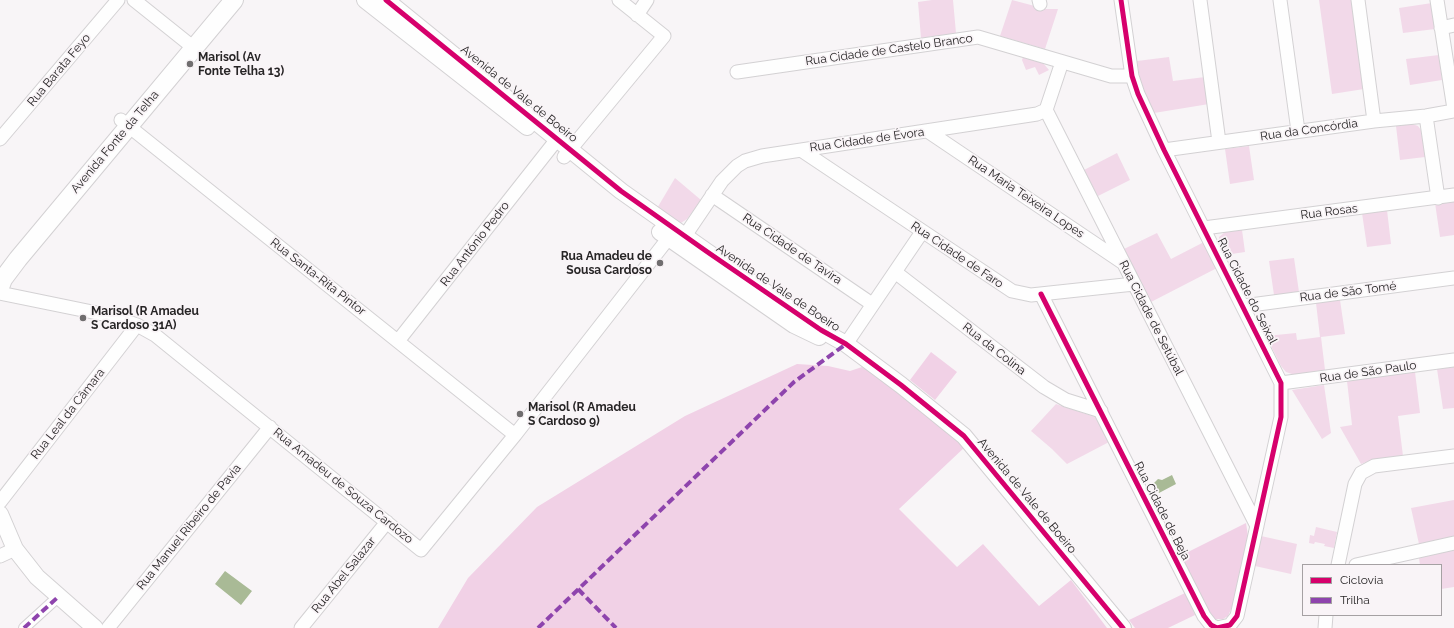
<!DOCTYPE html>
<meta charset="utf-8">
<style>
body{margin:0}
#map{position:relative;width:1454px;height:628px;overflow:hidden;background:#f8f5f7;font-family:Raleway,sans-serif}
canvas{display:block}
.legend{position:absolute;left:1302px;top:564px;width:140px;height:52px;box-sizing:border-box;background:#f9f4f7;border:1px solid #a5a1a3;margin:0;padding:5px 7px;list-style:none;font-size:12px;color:#272526}
.legend li{display:flex;align-items:center;gap:8px;height:20px}
.legend b{width:20px;border:1px solid #a5a1a3}
</style>
<div id="map">
<canvas width="1454" height="628"></canvas>
<ul class="legend">
<li><b style="height:5px;background:#d6006c"></b>Ciclovia</li>
<li><b style="height:5px;background:#8e44ad"></b>Trilha</li>
</ul>
</div>
<script>
const ctx = document.querySelector('canvas').getContext('2d');
ctx.lineJoin = 'round';
function fill(path, color) {
  ctx.fillStyle = color;
  ctx.fill(path, 'evenodd');
}
function poly(rows) {
  const path = new Path2D();
  for (const r of rows) {
    path.moveTo(r[0], r[1]);
    for (let i = 2; i < r.length; i += 2) path.lineTo(r[i], r[i + 1]);
  }
  return path;
}
function stroke(path, color, width, dash) {
  ctx.strokeStyle = color;
  ctx.lineWidth = width;
  ctx.lineCap = dash ? 'butt' : 'round';
  ctx.setLineDash(dash || []);
  ctx.stroke(path);
}
function label(font, color, halo, rows, align = 'center') {
  ctx.font = font + ' Raleway,sans-serif';
  ctx.lineWidth = 3.5;
  ctx.setLineDash([]);
  ctx.textBaseline = 'middle';
  ctx.strokeStyle = halo;
  ctx.fillStyle = color;
  for (const [text, x, y, turn = 0] of rows) {
    ctx.save();
    ctx.translate(x, y);
    ctx.rotate((+turn || 0) * Math.PI / 180);
    ctx.textAlign = isNaN(turn) ? turn : align;
    if (halo) ctx.strokeText(text, 0, 0);
    ctx.fillText(text, 0, 0);
    ctx.restore();
  }
}
fill(poly([
 [932,0,953,0,956,33,921,38,918,2],
 [1012,0,1046,9,1058,9,1045,49,1000,36],
 [1319,0,1352,0,1364,89,1332,94],
 [1432,3,1435,29,1403,33,1399,8],
 [1439,55,1442,80,1410,85,1406,59],
 [1023,57,1043,63,1049,70,1039,75,1035,67,1026,70,1022,60],
 [1169,57,1173,81,1205,77,1209,104,1154,113,1141,84,1137,61],
 [1412,124,1418,126,1421,130,1425,157,1400,160,1396,126],
 [1249,146,1254,180,1230,184,1225,149],
 [1117,153,1130,180,1098,196,1084,170],
 [675,178,701,200,687,219,681,223,656,210],
 [1454,201,1454,235,1440,237,1435,203],
 [1387,210,1391,244,1367,247,1362,213],
 [1242,230,1245,252,1225,255,1219,243,1219,237,1225,232],
 [1157,233,1171,259,1204,242,1217,268,1151,302,1124,249],
 [1294,258,1299,292,1274,295,1269,261],
 [1340,300,1345,334,1321,337,1325,370,1295,375,1286,372,1281,366,1266,336,1296,333,1297,340,1320,337,1316,303],
 [1454,367,1454,408,1443,409,1437,369],
 [1415,372,1420,413,1398,416,1403,456,1369,461,1361,464,1340,427,1352,425,1347,381],
 [1324,385,1331,433,1322,439,1292,390],
 [1056,404,1095,417,1109,442,1067,464,1052,449,1031,431],
 [1454,500,1454,536,1419,544,1411,508],
 [1316,527,1337,532,1334,548,1324,546,1325,544,1315,542,1314,544,1309,543,1310,535,1314,536],
 [1261,536,1297,544,1291,574,1255,566],
 [1454,550,1454,587,1441,589,1441,565,1420,565,1419,558]
]), '#f2d9e9');
fill(poly([
 [931,352,957,372,935,400,910,380],
 [797,364,828,366,850,371,862,367,904,393,966,446,899,509,957,567,983,544,1039,606,1071,580,1107,628,438,628,468,578,537,507,685,416],
 [1246,523,1248,536,1232,607,1228,616,1223,619,1215,619,1212,617,1180,556],
 [1185,593,1195,615,1168,628,1135,628,1129,620]
]), '#f1d1e6');
fill(poly([
 [1172,475,1176,484,1159,493,1154,483,1158,479,1162,480],
 [225,571,252,591,241,605,215,584]
]), '#a9ba96');
const pedestrian = poly([
 [24,628,58,597]
]);
const minor = poly([
 [134,0,194,48],
 [1039,0,1040,4],
 [1200,0,1219,142],
 [1280,0,1298,131],
 [1358,0,1374,121],
 [1437,0,1454,109],
 [637,15,647,0],
 [1441,28,1454,25],
 [737,72,978,37,1111,76,1132,76],
 [1046,110,1257,526],
 [1426,116,1438,198],
 [121,120,515,435],
 [929,132,1122,262],
 [0,139,118,0],
 [801,150,1012,291,1031,295,1134,284],
 [1164,150,1374,121,1426,116,1454,111],
 [564,157,664,36,619,0],
 [712,195,872,304],
 [1204,228,1454,195],
 [680,243,722,181,737,166,745,161,762,156,1037,114,1046,110,1062,62],
 [895,272,1044,387,1066,400,1101,411],
 [0,293,107,315,137,325,155,335,421,550,515,435,674,231],
 [1041,294,1204,616,1211,625,1217,628,1230,625,1237,616,1281,417,1281,383,1164,150,1138,94,1132,76,1121,0],
 [1243,306,1454,278],
 [398,341,558,138],
 [846,344,922,232],
 [1281,383,1454,360],
 [0,502,137,325],
 [0,556,15,549],
 [1338,565,1355,484,1361,473,1374,466,1454,456],
 [1356,565,1454,543],
 [108,628,270,427],
 [301,628,387,522],
 [1325,628,1326,615]
]);
const tertiary = poly([
 [365,0,527,127],
 [386,0,621,191,706,251,821,330,846,344,901,385,964,436,1123,628],
 [660,232,794,325,819,337],
 [0,514,15,549,37,577,95,628]
]);
const secondary = poly([
 [0,287,3,279,18,259,234,0]
]);
stroke(pedestrian, '#d3d1d3', 12);
stroke(minor, '#d3d1d3', 15);
stroke(tertiary, '#d3d1d3', 18);
stroke(secondary, '#d3d1d3', 20);
stroke(pedestrian, '#fefefe', 10);
stroke(minor, '#fefefe', 13);
stroke(tertiary, '#fefefe', 16);
stroke(secondary, '#fefefe', 18);
stroke(poly([
 [578,589,616,628],
 [24,628,58,597],
 [538,628,794,382,846,344]
]), '#8e44ad', 4, [8, 4]);
stroke(poly([
 [386,0,621,191,706,251,821,330,846,344,901,385,964,436,1123,628],
 [1041,294,1204,616,1211,625,1217,628,1230,625,1237,616,1281,417,1281,383,1164,150,1138,94,1132,76,1121,0]
]), '#d6006c', 5);
for (const [x, y, r, color] of [
 [190,64,4,"#706e6f"],
 [660,263,4,"#706e6f"],
 [83,318,4,"#706e6f"],
 [520,414,4,"#706e6f"]
]) {
  const dot = new Path2D();
  dot.arc(x, y, r, 0, 2 * Math.PI);
  ctx.fillStyle = color;
  ctx.fill(dot);
  stroke(dot, '#f9f4f7', 1.5);
}
label('12px', '#272526', '#f9f4f7', [
 ["Rua Cidade de Castelo Branco",889,50,-8],
 ["Rua Barata Feyo",59,70,-50],
 ["Avenida de Vale de Boeiro",519,94,39],
 ["Rua da Concórdia",1309,130,-8],
 ["Rua Cidade de Évora",867,140,-8],
 ["Avenida Fonte da Telha",115,142,-50],
 ["Rua Maria Teixeira Lopes",1026,197,34],
 ["Rua Rosas",1329,212,-7],
 ["Rua António Pedro",475,244,-52],
 ["Rua Cidade de Tavira",792,249,34],
 ["Rua Cidade de Faro",957,255,34],
 ["Rua Santa-Rita Pintor",318,277,38],
 ["Avenida de Vale de Boeiro",778,288,34],
 ["Rua Cidade do Seixal",1247,291,63],
 ["Rua de São Tomé",1348,292,-7],
 ["Rua Cidade de Setúbal",1151,318,63],
 ["Rua da Colina",994,349,38],
 ["Rua de São Paulo",1368,372,-8],
 ["Rua Leal da Câmara",68,414,-52],
 ["Rua Amadeu de Souza Cardozo",343,486,39],
 ["Avenida de Vale de Boeiro",1027,496,50],
 ["Rua Cidade de Beja",1162,511,63],
 ["Rua Manuel Ribeiro de Pavia",189,527,-51],
 ["Rua Abel Salazar",344,575,-51]
]);
label('bold 12px', '#272526', '#f9f4f7', [
 ["Marisol (Av",198,57],
 ["Fonte Telha 13)",198,71],
 ["Rua Amadeu de",652,256,"right"],
 ["Sousa Cardoso",652,270,"right"],
 ["Marisol (R Amadeu",91,311],
 ["S Cardoso 31A)",91,325],
 ["Marisol (R Amadeu",528,407],
 ["S Cardoso 9)",528,421]
], 'left');
</script>
